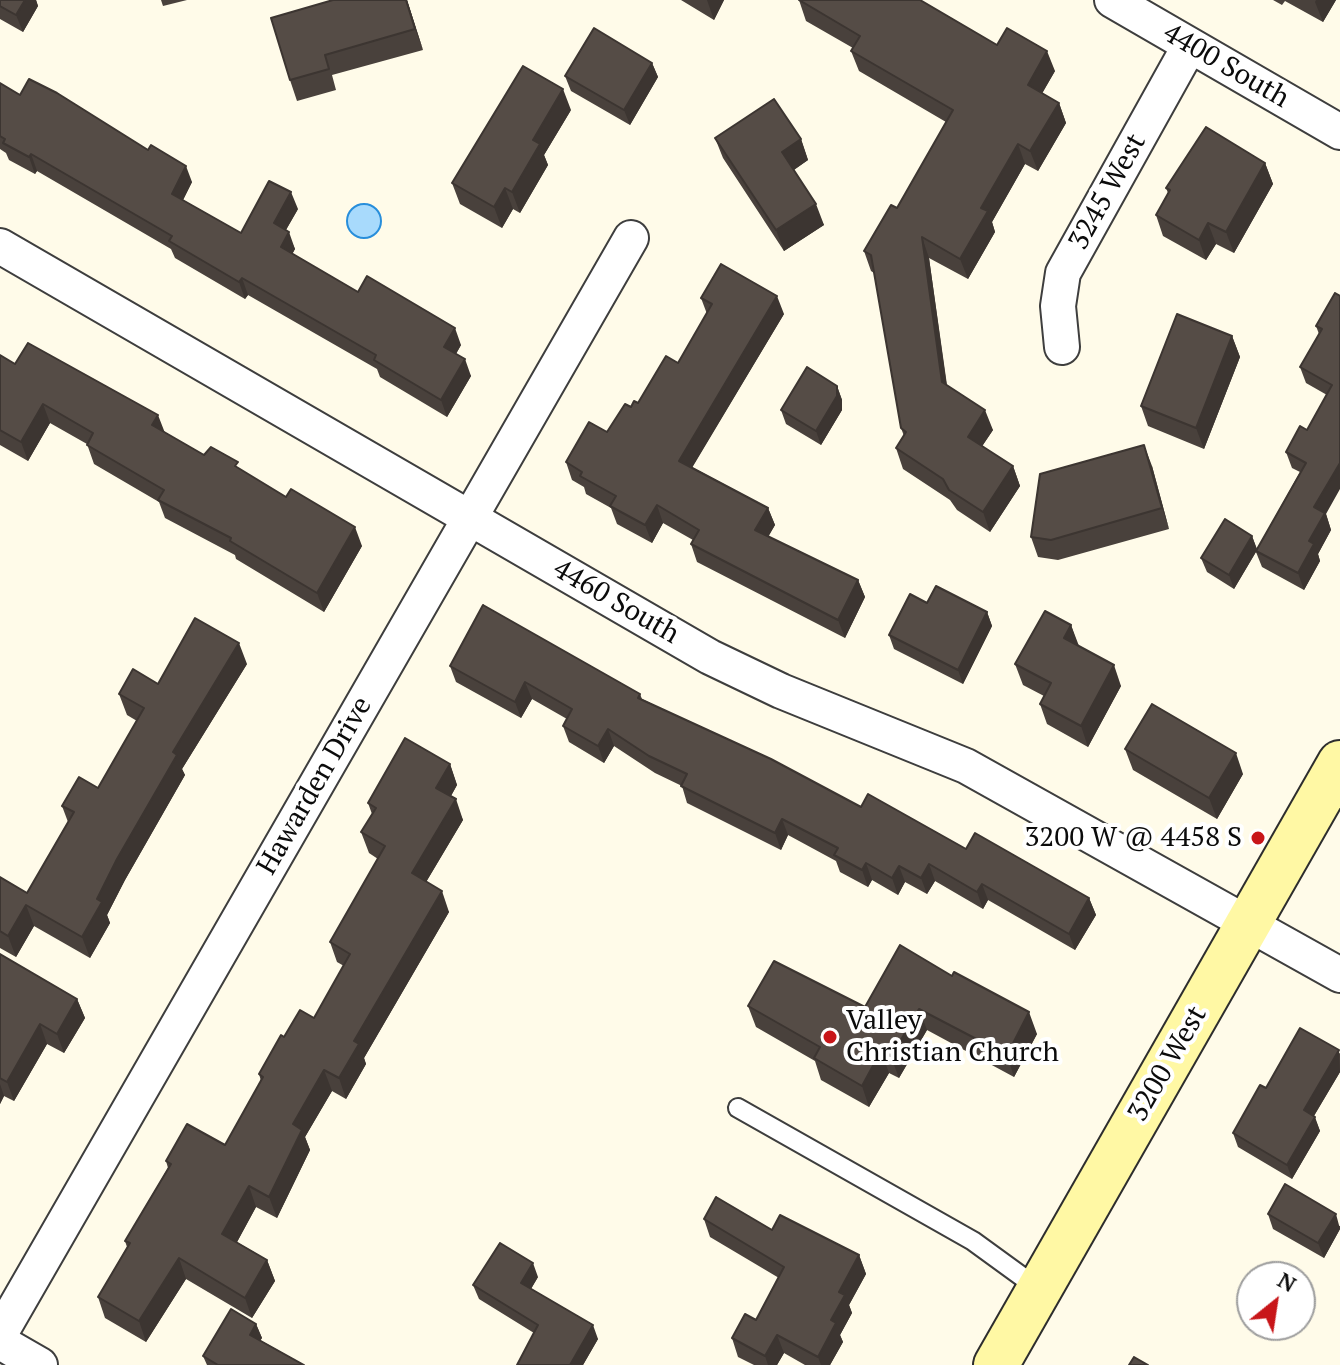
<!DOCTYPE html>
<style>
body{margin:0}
#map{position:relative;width:1340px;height:1365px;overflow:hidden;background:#fffbe9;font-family:"PT Serif",serif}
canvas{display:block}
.north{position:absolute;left:1236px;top:1261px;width:80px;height:80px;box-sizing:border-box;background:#fff;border:2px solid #9d9d9d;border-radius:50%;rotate:30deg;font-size:22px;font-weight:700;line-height:32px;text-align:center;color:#0b0b0b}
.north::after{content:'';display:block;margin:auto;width:28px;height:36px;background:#c81619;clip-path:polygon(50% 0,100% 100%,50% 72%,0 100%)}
</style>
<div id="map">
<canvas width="1340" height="1365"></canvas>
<div class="north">N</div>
</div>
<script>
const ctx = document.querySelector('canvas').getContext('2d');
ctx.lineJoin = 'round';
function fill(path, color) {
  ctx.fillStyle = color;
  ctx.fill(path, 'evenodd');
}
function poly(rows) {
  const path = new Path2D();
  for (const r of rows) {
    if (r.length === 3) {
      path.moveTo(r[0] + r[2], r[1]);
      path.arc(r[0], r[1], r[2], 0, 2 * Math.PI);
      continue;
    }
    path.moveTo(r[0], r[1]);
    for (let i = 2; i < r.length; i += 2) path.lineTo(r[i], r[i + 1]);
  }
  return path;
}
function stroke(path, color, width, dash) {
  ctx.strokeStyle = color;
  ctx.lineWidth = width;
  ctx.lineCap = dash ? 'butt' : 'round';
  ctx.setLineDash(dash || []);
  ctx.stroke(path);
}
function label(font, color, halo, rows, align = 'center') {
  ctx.font = font + ' "PT Serif",serif';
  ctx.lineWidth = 8;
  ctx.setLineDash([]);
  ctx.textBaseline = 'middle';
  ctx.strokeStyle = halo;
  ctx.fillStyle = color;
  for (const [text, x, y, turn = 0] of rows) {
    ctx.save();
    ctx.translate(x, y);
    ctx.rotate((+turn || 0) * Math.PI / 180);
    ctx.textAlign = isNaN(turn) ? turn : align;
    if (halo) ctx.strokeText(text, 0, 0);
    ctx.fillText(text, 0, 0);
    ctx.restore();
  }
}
const water = poly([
 [364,221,17]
]);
fill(water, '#a8dafc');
stroke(water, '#288edb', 2);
const lane = poly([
 [738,1108,973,1241,1039,1289]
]);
const street = poly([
 [1112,0,1340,132],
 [0,246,710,657,781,691,966,766,1340,975],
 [1062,347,1058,306,1063,273,1190,45],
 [0,1334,631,238],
 [0,1342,40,1365]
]);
const secondary = poly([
 [996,1365,1340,763]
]);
stroke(lane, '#3e3e3e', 22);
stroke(street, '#3e3e3e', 38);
stroke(secondary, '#2d2d2d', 48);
stroke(lane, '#fff', 18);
stroke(street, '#fff', 34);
stroke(secondary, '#fff8a4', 44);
fill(poly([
 [0,0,36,0,38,6,23,32,0,19],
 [161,0,187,0,163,6],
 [407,0,423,50,332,75,336,90,297,101,290,80,271,18],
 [681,0,724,0,714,20],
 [799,0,997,45,1055,71,1042,93,1059,103,1066,123,1038,171,1025,164,992,222,995,232,968,279,929,258,947,385,993,430,982,446,1013,466,1020,486,990,532,957,510,950,500,903,469,896,448,904,436,901,428,874,273,871,271,864,251,897,208,946,122,859,71,851,51,853,48,806,21],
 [1273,0,1336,0,1323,22,1285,1,1282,5],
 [652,63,658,77,630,125,571,91,565,76],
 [0,83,20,95,192,182,183,200,241,233,298,209,286,230,295,249,292,254,358,292,461,345,456,354,471,376,447,417,380,377,377,369,248,295,245,299,175,258,171,249,37,171,35,174,9,160,6,153,0,149],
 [571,110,544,155,548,165,520,213,513,209,502,228,460,204,452,183],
 [715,138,801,139,808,160,794,170,824,225,784,251,723,158],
 [1265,163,1273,184,1234,253,1216,244,1206,260,1163,236,1156,215,1168,193,1166,188],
 [1340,296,1326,514,1331,530,1318,554,1320,561,1304,590,1262,567,1256,552,1234,589,1207,572,1201,558,1252,536,1257,549,1300,472,1292,468,1286,452,1307,430,1327,395,1306,383,1300,367,1319,334,1316,326],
 [701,298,784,314,692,467,768,508,775,525,768,536,858,580,865,597,845,638,697,562,691,544,693,540,663,523,652,543,617,524,611,508,586,494,584,487,572,480,566,462,607,432,638,403,678,363,707,314],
 [1232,336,1240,357,1204,449,1148,426,1141,406],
 [0,355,15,364,165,433,204,455,240,469,362,546,324,612,236,559,235,555,165,518,159,502,94,464,87,444,50,423,28,461,0,445],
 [837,386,842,400,842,410,821,445,786,424,781,410],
 [1152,466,1169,529,1058,560,1038,557,1031,537],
 [927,603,987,612,992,626,963,684,894,649,889,635],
 [1071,625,1078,646,1121,686,1088,747,1047,724,1040,704,1044,696,1023,685,1015,664],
 [247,664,182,769,185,775,125,880,107,915,110,923,90,958,34,926,16,957,0,948,0,877,27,893,68,822,62,806,98,788,137,721,127,715,119,694,158,684],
 [450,666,640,694,642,699,861,807,1089,898,1096,915,1075,950,988,900,983,909,935,881,927,894,905,882,898,895,872,880,868,887,840,872,836,861,788,835,781,850,687,803,682,786,655,773,614,746,604,763,569,742,563,726,567,719,532,699,521,718,456,682],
 [1125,749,1243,774,1217,819,1133,770],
 [450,764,457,785,451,796,463,820,426,882,449,912,364,1058,366,1064,346,1099,332,1091,305,1137,310,1150,277,1218,256,1207,237,1242,267,1260,275,1281,252,1318,186,1279,146,1342,105,1318,98,1297,127,1247,125,1241,168,1168,166,1161,225,1145,261,1081,259,1074,284,1037,314,1018,344,966,337,962,330,942,378,859,369,853,361,832,372,814,368,803],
 [900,945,1037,1034,1014,1077,927,1030,899,1078,889,1073,869,1107,821,1080,815,1061,756,1027,748,1006,865,1007],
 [0,954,77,999,85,1018,64,1053,47,1044,14,1101,4,1096,0,1104],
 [1340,1053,1340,1072,1314,1116,1320,1131,1292,1179,1238,1147,1233,1133,1266,1088],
 [1268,1214,1340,1226,1340,1229,1324,1258,1273,1229],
 [704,1219,772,1230,859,1255,866,1274,849,1305,852,1313,840,1335,843,1342,830,1365,805,1365,784,1353,777,1365,754,1365,738,1357,732,1338,756,1320,779,1278,710,1237],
 [538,1277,531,1289,598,1339,583,1365,517,1365,534,1333,479,1299,473,1285],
 [256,1324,262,1338,260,1340,304,1365,207,1365,203,1356]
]), '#49413c');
fill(poly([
 [25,0,36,0,38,6,23,32,16,15],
 [406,0,407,0,423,50,415,29],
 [707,0,724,0,714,20],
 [1316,0,1336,0,1323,22,1315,2],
 [1047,51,1055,71,1035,106,1028,85],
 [652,63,658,77,630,125,624,110],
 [563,89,571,110,544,155,548,165,520,213,512,192,533,140],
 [1059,103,1066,123,1038,171,1030,151],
 [801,139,808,160,789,173,782,152],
 [1018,144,1025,164,992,222,995,232,968,279,960,259,981,208],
 [31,154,37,171,35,174,29,157],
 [1265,163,1273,184,1234,253,1226,232],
 [186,166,192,182,178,210,172,194],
 [505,188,513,209,502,228,494,207],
 [291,192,298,209,280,240,274,223],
 [816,204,824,225,784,251,776,230],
 [1208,223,1216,244,1206,260,1199,240],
 [289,232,295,249,287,264,281,247],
 [922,237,929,258,949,402,942,382],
 [242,278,248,295,245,299,239,282],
 [777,296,784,314,686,478,679,461],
 [455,328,461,345,450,364,444,347],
 [1232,336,1240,357,1204,449,1196,428],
 [465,359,471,376,447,417,441,400],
 [837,386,842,400,842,410,821,445,816,431],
 [43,404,50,423,28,461,21,442],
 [985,410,993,430,975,457,968,437],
 [158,415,165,433,152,425],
 [1144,445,1152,466,1169,529,1162,508],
 [1340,463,1340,489,1326,514,1331,530,1318,554,1320,561,1304,590,1298,573,1309,541,1314,507],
 [1013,466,1020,486,990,532,983,512],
 [657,505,663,523,652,543,645,525],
 [768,508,775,525,762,548,755,530],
 [355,527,362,546,324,612,317,593],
 [1252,536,1257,550,1234,589,1229,575],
 [858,580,865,597,845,638,838,620],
 [987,612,992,626,963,684,958,670],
 [1071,625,1079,646,1064,638],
 [239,643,247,664,182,769,185,775,125,880,107,915,110,923,90,958,82,937,97,899,173,752],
 [1114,665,1121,686,1088,747,1081,726],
 [525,682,532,699,521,718,515,702],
 [608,729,614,746,604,763,598,746],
 [1236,753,1243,774,1217,819,1209,798],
 [450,764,457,785,444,808,436,788],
 [456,799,463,820,419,894,412,873],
 [782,819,788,835,781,850,775,833],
 [866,863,872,880,868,887,862,870],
 [929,864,935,881,927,894,921,878],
 [899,866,905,882,898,895,892,878],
 [982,884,988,900,983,909,977,892],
 [442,891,449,912,364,1058,366,1064,346,1099,339,1078,354,1041],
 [1089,898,1096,915,1075,950,1069,934],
 [26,905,34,926,16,957,8,936],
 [77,999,85,1018,64,1053,57,1034],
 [919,1009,927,1030,899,1078,891,1057],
 [1029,1012,1037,1034,1014,1077,1007,1055],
 [40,1024,47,1044,14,1101,7,1082],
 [1339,1050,1340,1072,1309,1124,1304,1110],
 [881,1051,889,1073,869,1107,862,1086],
 [324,1070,332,1091,305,1137,310,1150,277,1218,269,1197,293,1124],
 [0,1084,4,1096,0,1104],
 [1315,1117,1320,1131,1292,1179,1287,1165],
 [249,1186,256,1207,230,1255,222,1234],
 [1336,1214,1340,1229,1324,1258,1318,1243],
 [859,1255,866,1274,849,1305,852,1313,840,1335,843,1342,830,1365,821,1365,818,1357,831,1320,839,1292],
 [179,1258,186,1279,146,1342,139,1321],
 [267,1260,275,1281,252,1318,245,1298],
 [533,1263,538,1277,526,1297,521,1283],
 [256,1324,262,1338,255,1349,250,1335],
 [593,1325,598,1339,583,1365,570,1365],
 [777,1335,784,1353,777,1365,768,1365,765,1356]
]), '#3c3531');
const building = poly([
 [0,0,25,0,16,15,0,6,0,0],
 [333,0,406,0,415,29,325,55,329,69,290,80,271,18,333,0],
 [799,0,920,0,997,45,1007,28,1047,51,1028,85,1059,103,1030,151,1018,144,981,208,988,211,960,259,922,237,942,382,985,410,968,437,1013,466,983,512,949,490,943,479,896,448,906,432,901,428,871,255,864,251,891,205,897,208,953,110,851,51,860,36,799,0],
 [594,28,652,63,624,110,565,76,594,28],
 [523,66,563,89,533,140,540,144,512,192,505,188,494,207,452,183,523,66],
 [29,79,57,93,148,150,151,145,186,166,172,194,241,233,269,181,291,192,274,223,289,232,281,247,358,292,367,276,455,328,444,347,465,359,441,400,374,360,376,355,242,278,239,282,169,241,172,236,31,154,29,157,3,143,5,139,0,136,0,83,20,95,29,79],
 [774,99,801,139,782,152,816,204,776,230,715,138,774,99],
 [1206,127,1265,163,1226,232,1208,223,1199,240,1156,215,1170,190,1166,188,1206,127],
 [721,264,777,296,679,461,768,508,755,530,858,580,838,620,691,544,699,530,657,505,645,525,610,506,616,496,580,476,582,472,566,462,589,422,607,432,625,404,631,407,634,401,638,403,666,356,678,363,712,304,701,298,721,264],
 [1335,293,1340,296,1340,463,1314,507,1325,513,1309,541,1314,544,1298,573,1256,551,1306,463,1286,452,1300,426,1307,430,1332,385,1300,367,1322,329,1316,326,1335,293],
 [1177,314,1232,336,1196,428,1141,406,1177,314],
 [28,343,158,415,152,425,204,455,211,447,238,462,235,466,286,497,291,489,355,527,317,593,230,541,231,538,158,500,164,490,87,445,93,433,43,404,21,442,0,430,0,355,15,364,28,343],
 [807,367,837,386,837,396,816,431,781,410,807,367],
 [1144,445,1162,508,1051,540,1031,537,1040,474,1144,445],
 [1225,519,1252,536,1229,575,1201,558,1225,519],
 [936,586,987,612,958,670,889,635,910,594,927,603,936,586],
 [483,605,640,694,638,698,771,759,861,807,868,794,966,849,975,833,1089,898,1069,934,982,884,977,892,929,864,921,878,899,866,892,878,866,863,862,870,834,855,838,848,782,819,775,833,681,786,687,774,649,756,608,729,598,746,563,726,572,709,525,682,515,702,450,666,483,605],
 [1045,611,1071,625,1064,638,1114,665,1081,726,1040,704,1051,683,1015,664,1045,611],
 [195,618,239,643,173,752,177,755,117,859,97,899,102,902,82,937,26,905,8,936,0,931,0,877,27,893,74,812,62,806,79,777,98,788,144,708,119,694,133,669,158,684,195,618],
 [1152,704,1236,753,1209,798,1125,749,1152,704],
 [405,738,450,764,436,788,456,799,412,873,442,891,354,1041,359,1044,339,1078,324,1070,293,1124,302,1130,269,1197,249,1186,222,1234,267,1260,245,1298,179,1258,139,1321,98,1297,130,1243,125,1241,171,1164,166,1161,187,1124,225,1145,263,1077,259,1074,281,1035,284,1037,300,1010,314,1018,350,954,330,942,385,846,361,832,376,808,368,803,405,738],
 [900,945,952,976,954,972,1029,1012,1007,1055,919,1009,891,1057,881,1051,862,1086,814,1058,820,1047,748,1006,774,961,865,1007,900,945],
 [0,954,77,999,57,1034,40,1024,7,1082,0,1078,0,954],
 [1300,1028,1339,1050,1304,1110,1315,1117,1287,1165,1233,1133,1260,1085,1266,1088,1300,1028],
 [1285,1184,1336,1214,1318,1243,1268,1214,1285,1184],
 [716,1197,772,1230,780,1215,859,1255,839,1292,845,1295,831,1320,836,1323,818,1357,777,1335,765,1356,732,1338,745,1314,756,1320,784,1267,704,1219,716,1197],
 [500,1243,533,1263,521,1283,593,1325,570,1365,517,1365,538,1325,473,1285,500,1243],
 [231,1309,256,1324,250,1335,304,1365,218,1365,203,1356,231,1309],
 [1134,1357,1148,1365,1129,1365,1134,1357]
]);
fill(building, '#554c46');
stroke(building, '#3c3531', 2);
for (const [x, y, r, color] of [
 [1258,838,8,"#c81619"],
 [830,1037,8,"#c81619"]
]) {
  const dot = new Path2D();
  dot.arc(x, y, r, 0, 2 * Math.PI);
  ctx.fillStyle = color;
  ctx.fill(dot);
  stroke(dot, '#fff', 3);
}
label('28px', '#0b0b0b', '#fff', [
 ["4400 South",1226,66,30],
 ["3245 West",1108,192,-61],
 ["4460 South",616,602,30],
 ["Hawarden Drive",315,786,-60],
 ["3200 West",1168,1064,-60]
]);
label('28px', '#0b0b0b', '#fff', [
 ["3200 W @ 4458 S",1242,838],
 ["Valley",846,1021,"left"],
 ["Christian Church",846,1053,"left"]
], 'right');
</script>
